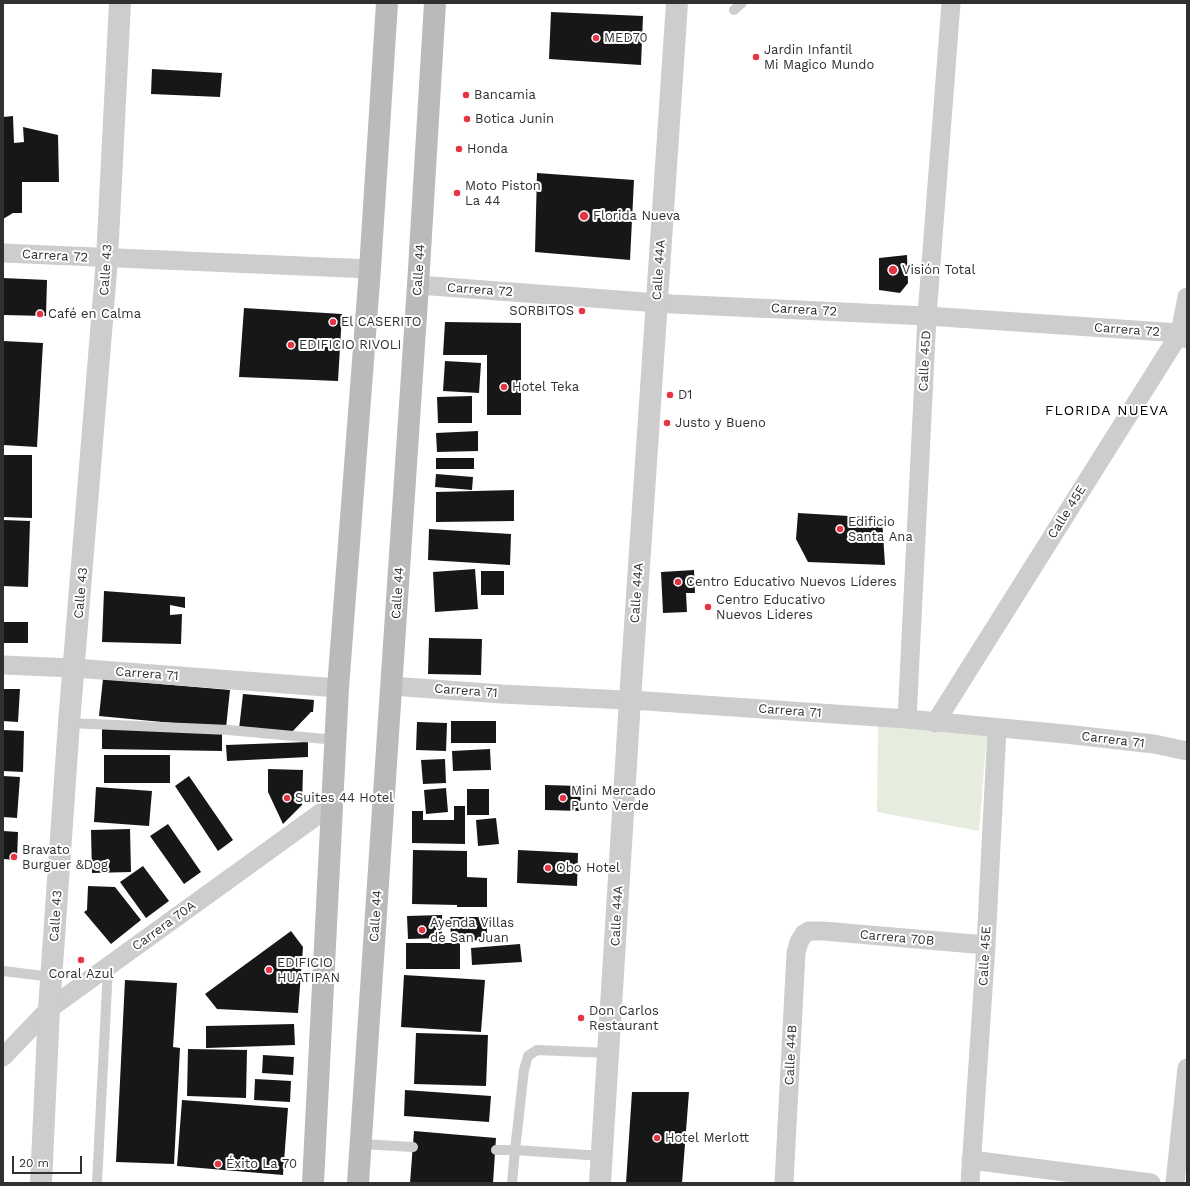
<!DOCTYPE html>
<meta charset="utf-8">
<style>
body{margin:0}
#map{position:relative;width:1190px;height:1186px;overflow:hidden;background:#fff;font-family:"Work Sans",sans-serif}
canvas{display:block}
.frame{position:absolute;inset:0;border:4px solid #303030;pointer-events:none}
.scale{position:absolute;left:12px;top:1156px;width:70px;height:18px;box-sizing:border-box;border:2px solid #303030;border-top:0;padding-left:5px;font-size:12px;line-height:14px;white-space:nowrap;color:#303030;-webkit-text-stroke:3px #fff;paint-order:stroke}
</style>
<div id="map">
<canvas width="1190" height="1186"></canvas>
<div class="frame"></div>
<div class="scale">20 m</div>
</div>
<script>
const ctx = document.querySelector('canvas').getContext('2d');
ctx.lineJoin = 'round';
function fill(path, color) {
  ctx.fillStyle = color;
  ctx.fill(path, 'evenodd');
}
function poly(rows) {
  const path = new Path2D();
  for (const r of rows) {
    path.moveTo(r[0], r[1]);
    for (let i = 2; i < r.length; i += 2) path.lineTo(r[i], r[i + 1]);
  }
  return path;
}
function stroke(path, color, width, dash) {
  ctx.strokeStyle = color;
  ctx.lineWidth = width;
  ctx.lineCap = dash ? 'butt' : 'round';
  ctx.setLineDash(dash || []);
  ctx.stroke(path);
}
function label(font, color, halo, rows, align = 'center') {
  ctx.font = font + ' "Work Sans",sans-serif';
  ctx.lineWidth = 4;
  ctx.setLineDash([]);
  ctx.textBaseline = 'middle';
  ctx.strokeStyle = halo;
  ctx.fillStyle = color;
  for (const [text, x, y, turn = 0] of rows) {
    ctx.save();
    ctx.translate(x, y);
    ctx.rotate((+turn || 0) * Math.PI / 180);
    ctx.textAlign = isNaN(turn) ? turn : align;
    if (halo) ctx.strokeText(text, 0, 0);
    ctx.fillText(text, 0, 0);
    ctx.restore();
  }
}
fill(poly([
 [878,724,987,733,979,831,877,812]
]), '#e6edde');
fill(poly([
 [551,12,643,16,641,65,549,59],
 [152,69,222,73,220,97,151,94],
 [13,116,14,143,24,142,23,127,58,135,59,182,22,182,22,213,13,213,3,219,3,117],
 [537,173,634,180,630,260,535,252],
 [907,255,908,283,900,293,879,290,879,258],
 [3,278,47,280,46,316,3,315],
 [244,308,342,314,338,381,239,377],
 [445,322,521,323,521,415,487,415,487,355,443,355],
 [3,341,43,343,37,447,3,445],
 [445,361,481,363,479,393,443,391],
 [472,396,472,423,438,423,437,397],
 [478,431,478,451,437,452,436,433],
 [3,455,32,455,32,518,3,517],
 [436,458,474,458,474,469,436,469],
 [436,474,473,477,472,490,435,487],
 [514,490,514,521,436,522,436,492],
 [798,513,882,518,885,565,808,562,796,539],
 [3,520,30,521,28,587,3,586],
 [429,529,511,534,510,565,428,560],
 [475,569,478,609,435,612,433,572],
 [694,570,695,593,686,593,687,612,663,613,661,572],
 [481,571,504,571,504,595,481,595],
 [104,591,185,597,185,608,170,605,170,615,182,614,181,644,102,642],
 [3,622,28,622,28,643,3,643],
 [429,638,482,639,481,675,428,674],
 [103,679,230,690,226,728,99,716],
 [3,689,20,689,18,722,3,721],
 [243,694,314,700,313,712,311,712,291,733,239,729],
 [451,721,496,721,496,743,451,743],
 [417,722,447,723,446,751,416,750],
 [102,729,222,731,222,751,102,749],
 [3,730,24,731,23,772,3,771],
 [308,742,308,757,227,761,226,745],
 [490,749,491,770,453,771,452,751],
 [104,755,170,755,170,783,104,783],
 [445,759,446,783,423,784,421,760],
 [268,769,303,770,302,805,283,824,268,792],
 [3,776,20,777,17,818,3,817],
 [189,776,233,840,218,851,175,786],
 [545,785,581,786,580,811,545,810],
 [96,787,152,791,149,826,94,822],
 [446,788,448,812,426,814,424,790],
 [467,789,489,789,489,815,467,815],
 [454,806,465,806,465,844,412,843,412,811,423,811,423,820,454,820],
 [496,818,499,844,478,846,476,820],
 [168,824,201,872,184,884,150,836],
 [130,829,131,872,92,873,91,830],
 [3,831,18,832,17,860,3,859],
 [413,850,467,851,467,877,487,878,487,907,457,907,457,905,412,904],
 [518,850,578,853,577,886,517,883],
 [143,866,169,901,146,918,120,882],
 [88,886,115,887,141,920,111,944,84,912,87,910],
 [442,915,442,938,408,939,407,916],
 [450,917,487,917,487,940,451,941],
 [291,931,303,947,298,1013,217,1009,205,994],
 [406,943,460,943,460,969,406,969],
 [520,944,522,962,472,965,471,948],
 [404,975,485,980,481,1032,401,1027],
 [125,980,177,983,173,1047,180,1048,174,1164,116,1162],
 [294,1024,295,1045,206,1048,206,1026],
 [416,1033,488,1035,486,1086,414,1084],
 [188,1049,247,1050,246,1098,187,1096],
 [263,1055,294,1057,293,1075,262,1073],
 [255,1079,291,1081,290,1102,254,1100],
 [405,1090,491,1096,489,1122,404,1116],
 [632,1092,689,1092,682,1183,626,1183],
 [182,1100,288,1108,283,1175,177,1166],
 [414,1131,496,1138,493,1183,410,1183]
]), '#171717');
stroke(poly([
 [734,10,742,3],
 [69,723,229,730,336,740],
 [3,971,52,977],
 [361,1144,413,1147],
 [496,1150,515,1150,512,1183],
 [602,1156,515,1150,524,1070,528,1056,537,1050,609,1053],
 [97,1183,108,967]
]), '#cdcdcd', 10);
stroke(poly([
 [3,253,370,269],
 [418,285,672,304,927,316,1180,333,1187,339],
 [3,665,74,668,338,688],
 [391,686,502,694,646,701,907,719,1065,734,1154,744,1187,751],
 [907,719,927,316,951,3],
 [935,723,1180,333,1187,297],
 [3,1057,49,1009,333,804],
 [971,1160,1151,1183],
 [784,1183,796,953,799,942,804,934,809,931,823,931,986,945],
 [970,1183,986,945,997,728],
 [1175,1183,1187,1068]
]), '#cdcdcd', 19);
stroke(poly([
 [41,1183,49,1009,69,723,107,259,120,3],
 [600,1183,630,700,677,3]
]), '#cdcdcd', 22);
stroke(poly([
 [313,1183,338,688,370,269,387,3],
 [358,1183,418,285,435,3]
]), '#bababa', 22);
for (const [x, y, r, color] of [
 [596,38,4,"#e53544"],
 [756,57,4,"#e53544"],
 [466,95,4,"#e53544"],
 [467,119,4,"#e53544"],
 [459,149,4,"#e53544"],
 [457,193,4,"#e53544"],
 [584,216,5,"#e53544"],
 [893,270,5,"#e53544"],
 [582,311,4,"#e53544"],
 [40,314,4,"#e53544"],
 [333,322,4,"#e53544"],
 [291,345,4,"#e53544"],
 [504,387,4,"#e53544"],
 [670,395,4,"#e53544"],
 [667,423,4,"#e53544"],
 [840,529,4,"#e53544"],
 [678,582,4,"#e53544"],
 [708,607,4,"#e53544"],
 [287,798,4,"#e53544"],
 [563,798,4,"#e53544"],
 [14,857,4,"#e53544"],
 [548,868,4,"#e53544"],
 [422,930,4,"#e53544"],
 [81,960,4,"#e53544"],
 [269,970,4,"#e53544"],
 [581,1018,4,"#e53544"],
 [657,1138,4,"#e53544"],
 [218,1164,4,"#e53544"]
]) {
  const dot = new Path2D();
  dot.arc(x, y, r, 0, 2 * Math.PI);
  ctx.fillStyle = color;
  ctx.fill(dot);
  stroke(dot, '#fff', 1.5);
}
label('13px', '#303030', '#fff', [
 ["MED70",604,38],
 ["Jardin Infantil",764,50],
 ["Mi Magico Mundo",764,65],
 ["Bancamia",474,95],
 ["Botica Junin",475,119],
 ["Honda",467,149],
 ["Moto Piston",465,186],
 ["La 44",465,201],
 ["Florida Nueva",593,216],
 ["Visión Total",902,270],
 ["SORBITOS",574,311,"right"],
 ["Café en Calma",48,314],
 ["El CASERITO",341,322],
 ["EDIFICIO RIVOLI",299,345],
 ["Hotel Teka",512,387],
 ["D1",678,395],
 ["Justo y Bueno",675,423],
 ["Edificio",848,522],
 ["Santa Ana",848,537],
 ["Centro Educativo Nuevos Líderes",686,582],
 ["Centro Educativo",716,600],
 ["Nuevos Lideres",716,615],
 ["Mini Mercado",571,791],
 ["Punto Verde",571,806],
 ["Suites 44 Hotel",295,798],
 ["Bravato",22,850],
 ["Burguer &Dog",22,865],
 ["Obo Hotel",556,868],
 ["Ayenda Villas",430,923],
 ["de San Juan",430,938],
 ["EDIFICIO",277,963],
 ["HUATIPAN",277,978],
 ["Coral Azul",81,974,"center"],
 ["Don Carlos",589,1011],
 ["Restaurant",589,1026],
 ["Hotel Merlott",665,1138],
 ["Éxito La 70",226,1164]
], 'left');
label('13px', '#303030', '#fff', [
 ["Carrera 72",55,256,3],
 ["Calle 43",106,270,-86],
 ["Calle 44",419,270,-86],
 ["Calle 44A",659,270,-86],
 ["Carrera 72",480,290,4],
 ["Carrera 72",804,310,3],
 ["Carrera 72",1127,330,4],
 ["Calle 45D",925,361,-87],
 ["Calle 45E",1067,512,-58],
 ["Calle 43",81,593,-85],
 ["Calle 44",398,593,-86],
 ["Calle 44A",637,593,-86],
 ["Carrera 71",147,674,4],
 ["Carrera 71",466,691,4],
 ["Carrera 71",790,711,4],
 ["Carrera 71",1113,740,7],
 ["Calle 43",56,916,-86],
 ["Calle 44",376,916,-86],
 ["Calle 44A",617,916,-87],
 ["Carrera 70A",164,926,-36],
 ["Carrera 70B",897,938,5],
 ["Calle 45E",985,956,-87],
 ["Calle 44B",791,1055,-87]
]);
ctx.letterSpacing = '1px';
label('14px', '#000', '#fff', [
 ["FLORIDA NUEVA",1107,411]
]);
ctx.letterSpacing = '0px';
</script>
